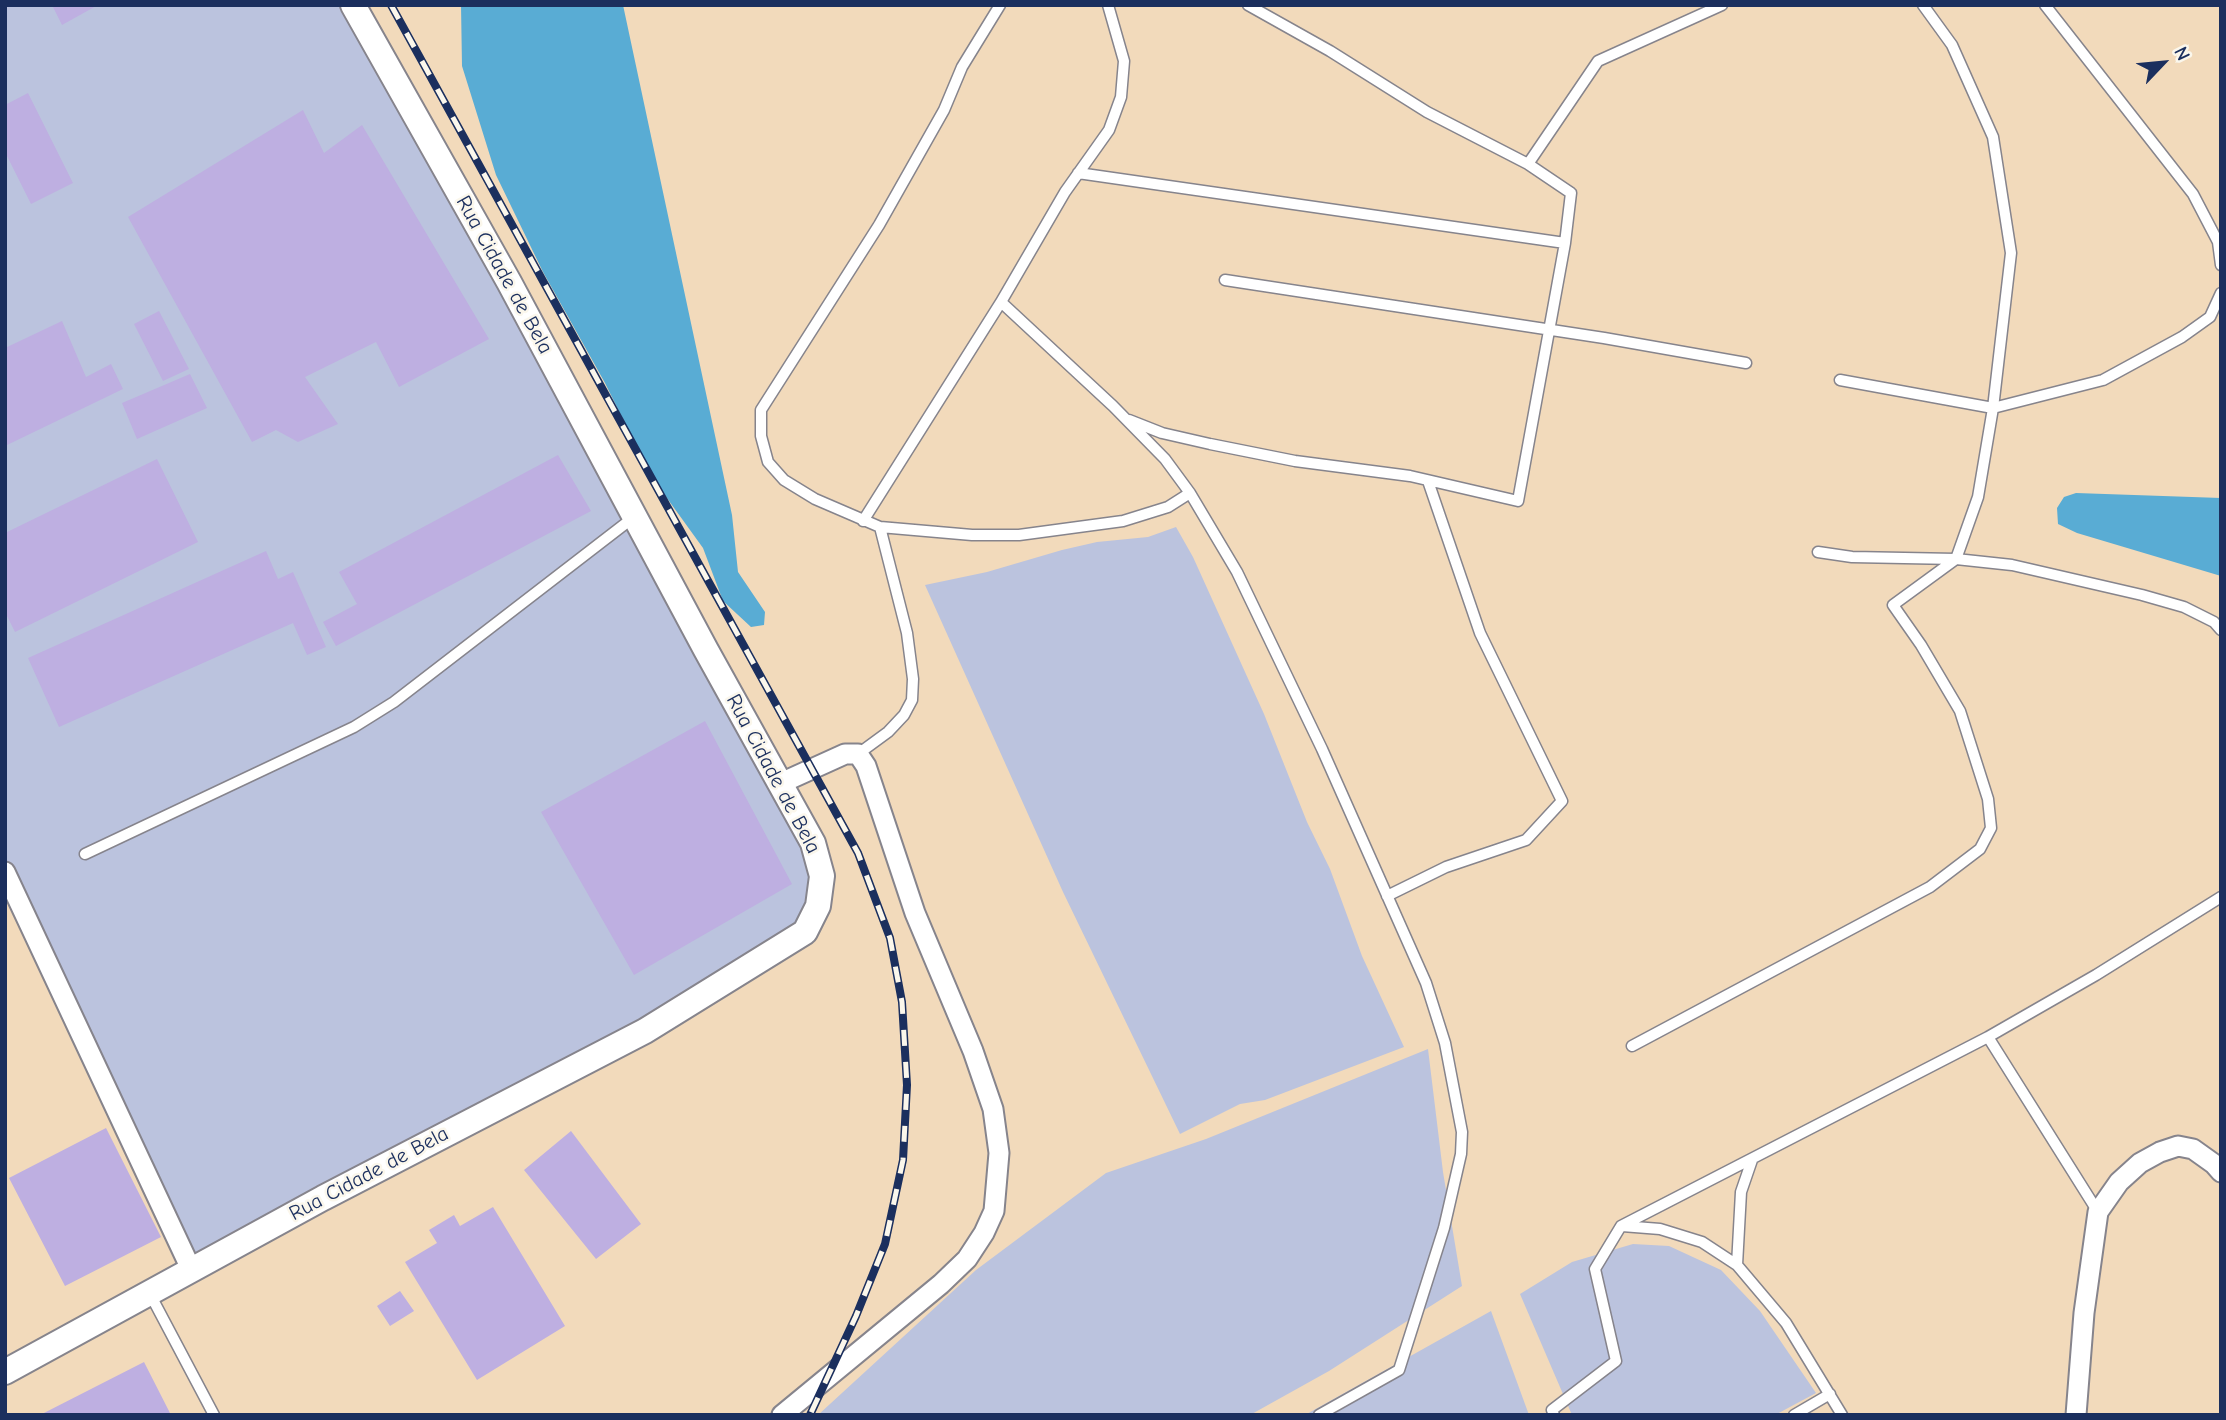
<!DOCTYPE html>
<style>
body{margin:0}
#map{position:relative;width:2226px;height:1420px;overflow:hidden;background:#f2dabb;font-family:"Comic Neue",sans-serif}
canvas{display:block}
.frame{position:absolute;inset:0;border:7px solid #1b2f5e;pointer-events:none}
.north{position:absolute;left:2128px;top:28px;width:70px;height:70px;-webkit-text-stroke:5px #fbf7ec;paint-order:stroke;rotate:64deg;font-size:19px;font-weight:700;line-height:28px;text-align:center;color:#1b2f5e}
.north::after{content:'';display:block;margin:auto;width:24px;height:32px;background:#1b2f5e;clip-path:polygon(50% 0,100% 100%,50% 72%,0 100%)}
</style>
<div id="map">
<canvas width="2226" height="1420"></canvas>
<div class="frame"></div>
<div class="north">N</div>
</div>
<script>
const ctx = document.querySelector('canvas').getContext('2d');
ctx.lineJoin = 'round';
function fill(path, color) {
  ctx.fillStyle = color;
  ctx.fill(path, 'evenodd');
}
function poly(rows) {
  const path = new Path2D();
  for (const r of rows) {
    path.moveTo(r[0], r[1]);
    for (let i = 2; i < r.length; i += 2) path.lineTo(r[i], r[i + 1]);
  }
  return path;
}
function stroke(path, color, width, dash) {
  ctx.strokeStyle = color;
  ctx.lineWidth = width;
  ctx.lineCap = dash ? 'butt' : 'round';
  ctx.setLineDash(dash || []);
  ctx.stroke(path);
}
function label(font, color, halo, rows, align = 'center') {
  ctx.font = font + ' "Comic Neue",sans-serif';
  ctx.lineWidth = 5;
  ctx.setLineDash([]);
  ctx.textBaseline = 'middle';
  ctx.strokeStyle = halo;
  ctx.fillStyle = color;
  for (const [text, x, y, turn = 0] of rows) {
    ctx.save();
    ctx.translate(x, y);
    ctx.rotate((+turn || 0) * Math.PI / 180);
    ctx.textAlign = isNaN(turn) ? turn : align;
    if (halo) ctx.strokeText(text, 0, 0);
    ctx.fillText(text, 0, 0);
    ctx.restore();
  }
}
fill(poly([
 [5,5,351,5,813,843,805,932,191,1269,5,872],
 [1176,527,1193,557,1264,714,1307,822,1330,869,1362,956,1404,1047,1265,1100,1240,1104,1180,1134,1063,892,925,585,987,572,1062,550,1097,542,1148,537],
 [1428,1049,1443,1172,1462,1286,1329,1371,1250,1415,818,1415,976,1270,1106,1173,1206,1139],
 [1633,1244,1669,1246,1721,1270,1760,1311,1816,1393,1775,1415,1572,1415,1520,1294,1572,1262],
 [1491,1311,1529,1415,1305,1415]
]), '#bbc3de');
fill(poly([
 [461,5,623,5,732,515,738,572,765,612,764,625,751,627,723,601,703,548,651,476,605,383,543,272,496,175,462,66],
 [2076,493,2221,498,2221,576,2077,533,2058,524,2057,508,2064,497]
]), '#59acd4');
fill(poly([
 [52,5,98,5,62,25],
 [28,93,73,183,31,204,5,152,5,105],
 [303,110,324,153,362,125,489,339,399,387,376,342,305,377,338,424,298,442,276,430,252,442,128,217],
 [159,311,189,369,163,381,134,324],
 [62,321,86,377,111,364,123,389,5,446,5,348],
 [190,374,207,408,137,439,122,403],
 [558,455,591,511,336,646,323,622,357,604,339,572],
 [157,459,198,542,15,632,5,612,5,533],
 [266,551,278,579,293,572,326,647,307,655,293,623,59,727,28,658],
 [705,721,792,884,634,975,541,812],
 [106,1128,161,1237,65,1286,9,1178],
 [571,1131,641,1224,596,1259,524,1170],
 [493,1207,565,1326,477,1380,405,1262,437,1243,429,1230,454,1215,460,1226],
 [400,1291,414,1311,390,1326,377,1306],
 [144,1362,171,1415,40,1415]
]), '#beafe1');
const service = poly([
 [1108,5,1124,61,1121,97,1109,130,1065,192,1001,302,1113,406,1165,459,1190,493,1237,572,1322,749,1426,983,1445,1043,1462,1132,1461,1154,1444,1228,1399,1370,1319,1415],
 [2045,5,2193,194,2218,242,2221,265],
 [1528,164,1598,61,1722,5],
 [1078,173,1565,243,1571,193,1528,164,1427,112,1330,51,1248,5],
 [1225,280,1604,338,1746,363],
 [1840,380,1993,408,2011,253,1993,137,1952,45,1923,5],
 [1129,420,1162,433,1210,444,1295,461,1410,476,1518,501,1565,243],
 [863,521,1001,302],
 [880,527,972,535,1019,535,1123,521,1168,507,1190,493],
 [1818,552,1852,557,1956,559,2012,565,2142,595,2184,607,2214,622,2221,630],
 [858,754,888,732,904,715,912,700,913,679,907,633,880,527,815,499,784,480,768,462,761,436,761,410,879,225,944,110,962,67,1000,5],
 [85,854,354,727,394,702,634,517],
 [1387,896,1446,867,1526,840,1562,801,1480,633,1428,481],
 [1632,1046,1930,887,1980,849,1991,828,1988,799,1960,711,1921,645,1893,605,1956,559,1978,497,1993,408,2103,380,2182,337,2210,317,2221,293],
 [2098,1212,1988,1037,2096,975,2221,897],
 [1622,1226,1660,1229,1702,1242,1737,1265,1786,1323,1842,1415],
 [1737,1265,1741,1192,1752,1160],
 [150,1294,214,1415],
 [1554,1415,1552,1410,1616,1361,1595,1269,1621,1226,1988,1037],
 [1794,1415,1830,1394]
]);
const minor = poly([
 [781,783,845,754,858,754,866,766,915,913,973,1051,993,1109,999,1153,994,1211,984,1233,967,1259,941,1284,782,1415],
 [5,872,191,1269],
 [2076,1415,2084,1313,2098,1212,2119,1182,2140,1163,2160,1152,2178,1146,2193,1149,2214,1164,2221,1172]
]);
const tertiary = poly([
 [5,1372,323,1198,645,1031,805,932,818,906,822,876,813,843,706,650,509,282,353,5]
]);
stroke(service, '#86848c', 13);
stroke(minor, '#86848c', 23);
stroke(tertiary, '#86848c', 28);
stroke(service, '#fff', 10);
stroke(minor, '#fff', 19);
stroke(tertiary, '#fff', 24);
const rail = poly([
 [391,5,858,853,890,938,902,1002,907,1085,903,1160,885,1244,856,1316,810,1415]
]);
stroke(rail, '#1b2f5e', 8);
stroke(rail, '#fbf7ec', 5, [16]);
label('21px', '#1b2f5e', '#fbf7ec', [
 ["Rua Cidade de Bela",504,275,61],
 ["Rua Cidade de Bela",773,774,62],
 ["Rua Cidade de Bela",369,1174,-28]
]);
</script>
